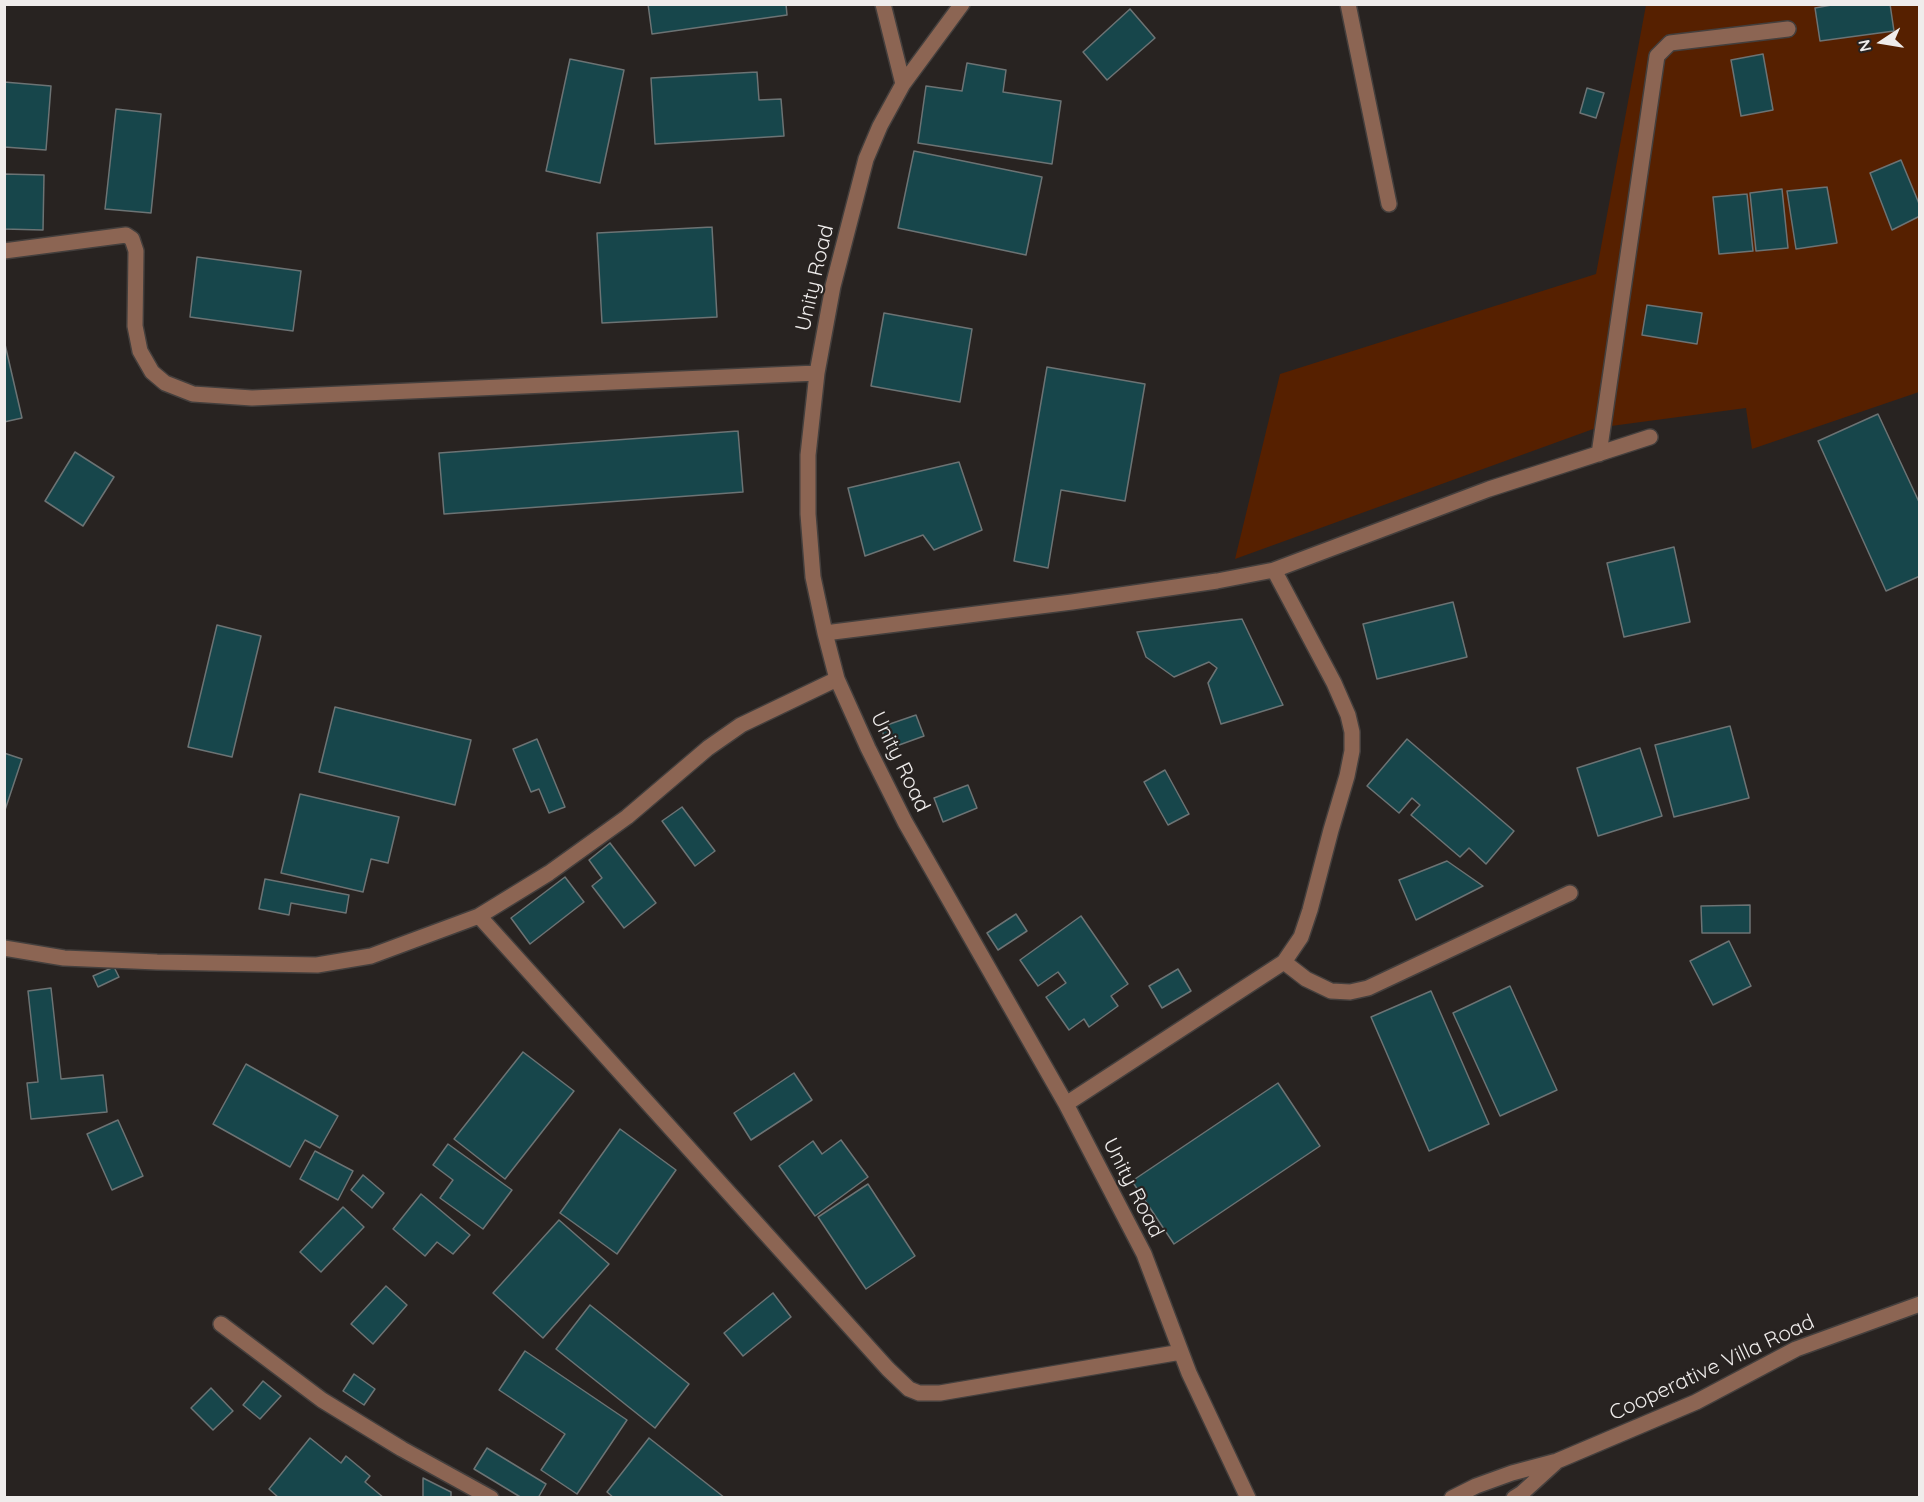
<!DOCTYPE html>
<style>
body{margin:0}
#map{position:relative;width:1924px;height:1502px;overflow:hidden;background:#282321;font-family:Quicksand,sans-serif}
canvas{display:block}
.frame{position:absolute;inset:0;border:6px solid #efeceb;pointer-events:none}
.north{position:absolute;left:1852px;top:12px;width:60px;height:60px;-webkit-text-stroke:4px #282321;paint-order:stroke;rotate:258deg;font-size:16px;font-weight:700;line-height:24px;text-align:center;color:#efeceb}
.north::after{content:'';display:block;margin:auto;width:21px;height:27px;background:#efeceb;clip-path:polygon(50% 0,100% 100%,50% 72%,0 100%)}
</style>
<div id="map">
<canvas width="1924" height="1502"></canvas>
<div class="frame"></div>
<div class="north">N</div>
</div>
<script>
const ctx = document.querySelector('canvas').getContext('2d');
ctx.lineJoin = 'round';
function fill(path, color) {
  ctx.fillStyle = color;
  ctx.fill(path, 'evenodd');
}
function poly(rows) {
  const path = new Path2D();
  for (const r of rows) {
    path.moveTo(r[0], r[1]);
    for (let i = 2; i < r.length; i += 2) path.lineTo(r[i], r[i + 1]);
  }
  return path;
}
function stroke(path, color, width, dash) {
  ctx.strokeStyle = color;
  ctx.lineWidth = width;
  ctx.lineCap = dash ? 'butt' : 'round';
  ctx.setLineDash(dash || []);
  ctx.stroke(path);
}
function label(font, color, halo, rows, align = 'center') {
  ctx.font = font + ' Quicksand,sans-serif';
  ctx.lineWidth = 4.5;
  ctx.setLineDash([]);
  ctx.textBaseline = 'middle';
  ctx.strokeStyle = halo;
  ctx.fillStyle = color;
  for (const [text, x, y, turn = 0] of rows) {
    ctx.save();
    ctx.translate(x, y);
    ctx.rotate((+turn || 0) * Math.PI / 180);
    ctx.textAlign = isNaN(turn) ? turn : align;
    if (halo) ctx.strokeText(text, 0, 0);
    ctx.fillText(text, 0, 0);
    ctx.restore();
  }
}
fill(poly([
 [1646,5,1919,5,1919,392,1752,449,1746,408,1596,428,1235,559,1280,374,1596,274]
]), '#562000');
const building = poly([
 [648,4,786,4,787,15,652,34,648,4],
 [1837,4,1890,4,1894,31,1820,41,1815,8,1837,4],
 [1130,9,1155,38,1107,80,1083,52,1130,9],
 [1763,54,1773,110,1741,116,1731,60,1763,54],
 [570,59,624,70,600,183,546,171,570,59],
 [967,63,1006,70,1003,92,1061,101,1052,164,918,143,926,86,962,91,967,63],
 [757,72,759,100,781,99,784,136,655,144,651,78,757,72],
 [4,82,51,86,46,150,4,147,4,82],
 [1587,88,1604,93,1596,118,1580,113,1587,88],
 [116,109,161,114,151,213,105,209,116,109],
 [914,151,1042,177,1026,255,898,228,914,151],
 [1901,160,1920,206,1920,216,1892,230,1870,173,1901,160],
 [4,174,44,175,43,230,4,229,4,174],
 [1827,187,1837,243,1796,249,1787,191,1827,187],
 [1782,189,1788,248,1756,251,1750,193,1782,189],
 [1747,194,1753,251,1719,254,1713,197,1747,194],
 [712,227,717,317,602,323,597,233,712,227],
 [197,257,301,271,293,331,190,317,197,257],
 [1647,305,1702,313,1697,344,1642,335,1647,305],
 [884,313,972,329,960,402,871,386,884,313],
 [4,340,22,418,4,422,4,340],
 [1047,367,1145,384,1125,501,1061,490,1048,568,1014,561,1047,367],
 [1878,414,1920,504,1920,576,1886,591,1818,441,1878,414],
 [738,431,743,492,444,514,439,453,738,431],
 [75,452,114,477,83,526,45,501,75,452],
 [959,462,982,530,934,550,923,535,865,556,848,488,959,462],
 [1674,547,1690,622,1624,637,1607,563,1674,547],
 [1453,602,1467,657,1377,679,1363,624,1453,602],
 [1242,619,1283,705,1221,724,1208,683,1217,668,1209,662,1174,677,1146,657,1137,632,1242,619],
 [217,625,261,636,232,757,188,747,217,625],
 [335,707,471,740,455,805,319,772,335,707],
 [916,715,924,736,888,749,881,727,916,715],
 [1730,726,1749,798,1674,817,1655,745,1730,726],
 [537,739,565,807,549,813,539,789,531,792,513,749,537,739],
 [1407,739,1514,831,1486,864,1469,848,1460,857,1411,815,1420,805,1412,798,1399,813,1367,786,1407,739],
 [1640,748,1662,816,1598,836,1577,768,1640,748],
 [4,753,22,759,4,813,4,753],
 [1165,770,1189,814,1168,825,1144,782,1165,770],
 [968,785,977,808,943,822,934,798,968,785],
 [300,794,399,817,388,863,371,859,363,892,281,873,300,794],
 [682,807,715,851,695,866,662,821,682,807],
 [610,843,656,903,624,928,592,886,602,878,589,860,610,843],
 [1447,861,1483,886,1416,920,1399,880,1447,861],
 [565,877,584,902,530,944,511,918,565,877],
 [265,879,349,895,346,913,291,903,289,915,259,909,265,879],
 [1750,905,1750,933,1702,933,1701,906,1750,905],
 [1016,914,1027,931,998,950,987,933,1016,914],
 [1081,916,1128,984,1111,996,1118,1006,1089,1027,1084,1019,1069,1030,1046,997,1066,983,1058,972,1038,986,1020,960,1081,916],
 [1729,941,1751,986,1713,1005,1690,961,1729,941],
 [114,967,119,977,98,987,93,976,114,967],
 [1178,969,1191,991,1162,1008,1149,986,1178,969],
 [1510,986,1557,1090,1500,1116,1453,1013,1510,986],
 [51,988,61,1079,103,1075,107,1112,31,1119,27,1083,38,1082,28,991,51,988],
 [1431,991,1489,1124,1429,1151,1371,1017,1431,991],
 [523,1052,574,1091,505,1179,454,1139,523,1052],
 [246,1064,338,1116,320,1148,305,1140,290,1167,213,1124,246,1064],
 [794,1073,812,1100,751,1140,734,1113,794,1073],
 [1278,1083,1320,1146,1174,1244,1132,1181,1278,1083],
 [118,1120,143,1176,112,1190,87,1134,118,1120],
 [620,1129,676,1170,617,1254,560,1213,620,1129],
 [841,1140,868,1177,815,1216,779,1166,813,1141,822,1154,841,1140],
 [448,1144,512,1190,483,1229,440,1198,453,1180,433,1165,448,1144],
 [315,1151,353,1171,338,1200,300,1179,315,1151],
 [363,1175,384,1193,372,1208,351,1190,363,1175],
 [868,1184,915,1256,866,1289,818,1217,868,1184],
 [421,1194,470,1235,453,1254,437,1242,425,1256,393,1229,421,1194],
 [343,1207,364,1227,321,1272,300,1252,343,1207],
 [559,1220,609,1264,543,1338,493,1293,559,1220],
 [386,1286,407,1305,373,1344,351,1324,386,1286],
 [773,1293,791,1317,743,1356,724,1333,773,1293],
 [590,1305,689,1384,655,1428,556,1349,590,1305],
 [525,1351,627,1420,577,1494,541,1470,565,1434,499,1390,525,1351],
 [354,1374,375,1389,364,1405,343,1391,354,1374],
 [263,1381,281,1396,260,1419,243,1405,263,1381],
 [211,1388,233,1411,213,1430,191,1408,211,1388],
 [310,1438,341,1463,346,1456,370,1476,365,1482,384,1498,279,1498,269,1489,310,1438],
 [649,1438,725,1498,614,1498,607,1492,649,1438],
 [487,1448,546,1484,538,1498,522,1498,474,1469,487,1448],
 [423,1478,451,1492,451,1498,423,1498,423,1478]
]);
fill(building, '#17464b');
stroke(building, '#6c7374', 1.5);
const minor = poly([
 [883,4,903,84],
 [962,4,903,84,880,126,866,159,833,286,817,373,808,455,808,514,813,577,825,633,837,679,868,748,905,822,1066,1104,1144,1254,1189,1373,1248,1498],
 [1348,4,1389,204],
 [4,251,126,235,132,239,136,251,135,326,140,351,152,372,165,383,193,394,252,398,817,373],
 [1599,454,1657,56,1670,43,1788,29],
 [825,633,1072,602,1217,581,1274,570,1489,489,1650,437],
 [479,916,888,1369,909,1389,919,1393,940,1393,1181,1352],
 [4,948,64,958,157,962,317,965,371,956,479,916,549,873,627,817,708,748,741,725,837,679],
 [1284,962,1306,979,1331,991,1350,992,1368,988,1570,893],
 [1066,1104,1284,962,1301,937,1310,910,1331,830,1347,776,1352,751,1352,732,1348,715,1334,683,1274,570],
 [221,1324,322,1400,402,1449,491,1498],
 [1452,1498,1476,1486,1512,1473,1557,1461,1696,1402,1796,1349,1920,1304],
 [1514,1498,1522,1493,1555,1463]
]);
stroke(minor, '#443f3d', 18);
stroke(minor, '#8c6553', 15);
label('21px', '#efeceb', '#282321', [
 ["Unity Road",815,278,-77],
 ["Unity Road",900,762,64],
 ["Unity Road",1133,1188,63],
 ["Cooperative Villa Road",1712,1368,-25]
]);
</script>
